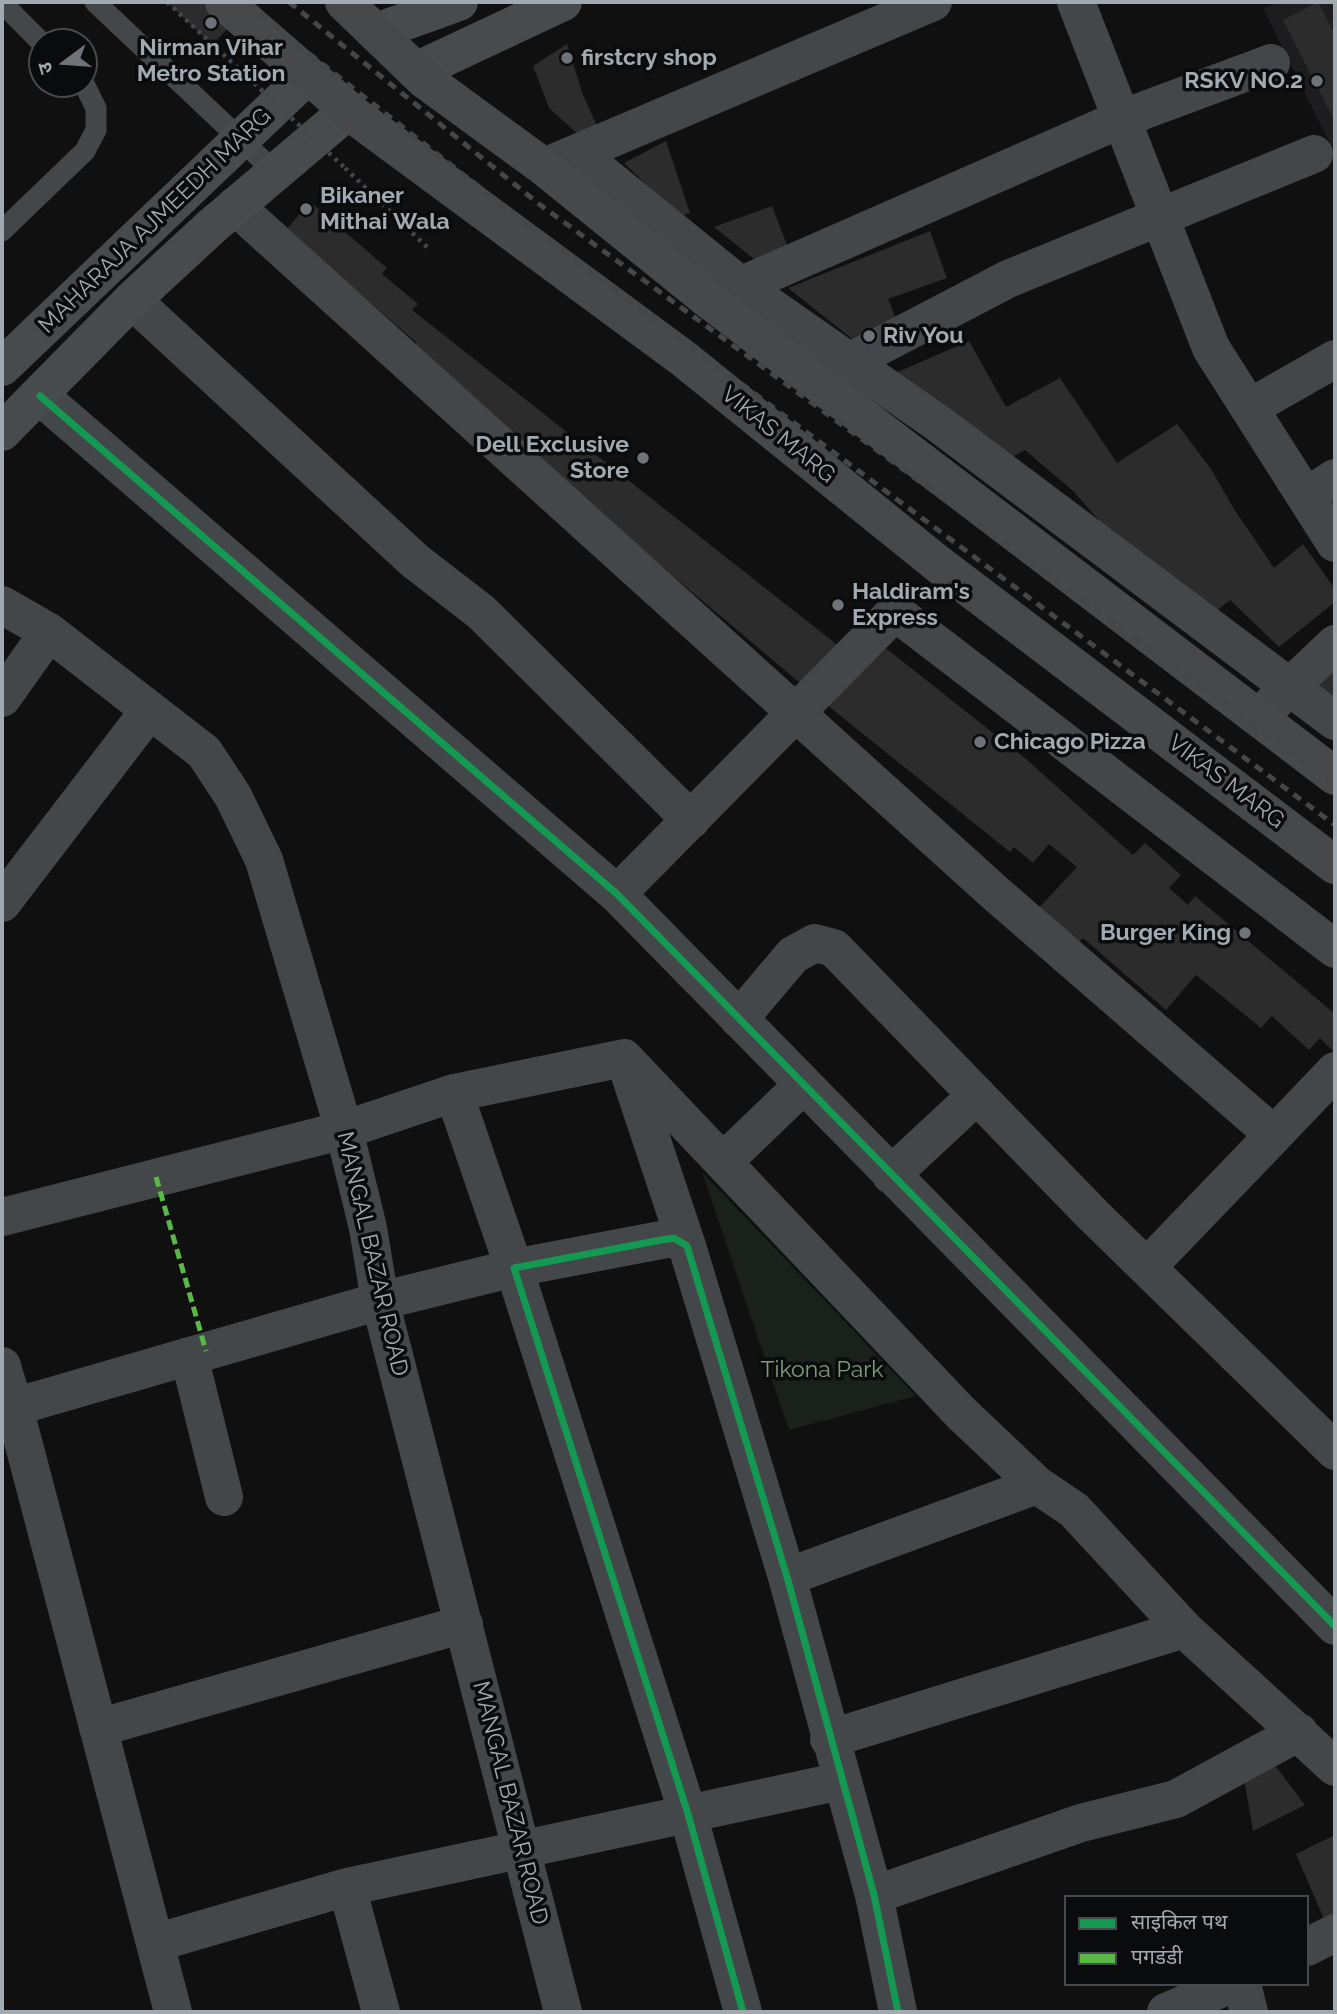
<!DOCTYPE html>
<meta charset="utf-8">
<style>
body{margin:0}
#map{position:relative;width:1337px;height:2014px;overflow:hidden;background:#101010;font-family:Raleway,"Noto Sans Devanagari",sans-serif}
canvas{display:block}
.frame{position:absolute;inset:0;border:4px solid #a1a9b1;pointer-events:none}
.legend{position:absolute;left:1064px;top:1895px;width:245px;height:91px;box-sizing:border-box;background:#0a0b0c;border:2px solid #464a4e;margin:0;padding:9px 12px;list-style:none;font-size:21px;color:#a1a9b1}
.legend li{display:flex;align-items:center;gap:14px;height:35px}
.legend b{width:35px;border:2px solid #464a4e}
.north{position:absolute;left:28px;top:28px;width:70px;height:70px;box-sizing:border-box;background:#0a0b0c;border:2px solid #464a4e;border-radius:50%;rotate:254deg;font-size:19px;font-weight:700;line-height:28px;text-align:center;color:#a1a9b1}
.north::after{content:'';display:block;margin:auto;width:24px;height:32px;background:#6e7379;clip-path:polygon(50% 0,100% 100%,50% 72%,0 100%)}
</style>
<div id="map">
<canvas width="1337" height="2014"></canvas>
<div class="frame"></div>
<ul class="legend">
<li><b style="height:9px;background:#139951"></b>साइकिल पथ</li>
<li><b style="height:9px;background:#58b947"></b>पगडंडी</li>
</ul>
<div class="north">उ</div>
</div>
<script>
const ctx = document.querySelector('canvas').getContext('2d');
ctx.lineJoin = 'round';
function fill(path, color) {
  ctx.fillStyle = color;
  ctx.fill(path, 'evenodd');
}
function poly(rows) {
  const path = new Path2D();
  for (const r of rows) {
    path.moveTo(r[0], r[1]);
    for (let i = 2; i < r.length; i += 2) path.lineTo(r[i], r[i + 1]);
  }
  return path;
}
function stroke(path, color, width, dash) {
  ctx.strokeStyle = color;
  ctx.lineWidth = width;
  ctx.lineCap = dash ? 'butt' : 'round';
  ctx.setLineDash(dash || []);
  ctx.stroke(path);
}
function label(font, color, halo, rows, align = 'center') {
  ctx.font = font + ' Raleway,sans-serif';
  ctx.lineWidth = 7;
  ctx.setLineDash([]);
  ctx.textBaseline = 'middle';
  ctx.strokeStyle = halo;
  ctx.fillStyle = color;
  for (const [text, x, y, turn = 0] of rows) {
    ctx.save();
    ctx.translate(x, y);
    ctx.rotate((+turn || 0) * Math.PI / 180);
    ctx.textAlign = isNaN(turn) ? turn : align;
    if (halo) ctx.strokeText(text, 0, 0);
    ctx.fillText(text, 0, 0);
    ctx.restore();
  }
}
fill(poly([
 [1280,2,1335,2,1335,154,1263,8]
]), '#1d1d1f');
fill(poly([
 [702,1172,916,1396,789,1430]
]), '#1a201a');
fill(poly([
 [167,2,253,2,212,45],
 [1318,2,1335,35,1335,122,1283,20],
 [567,44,583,95,603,139,589,144,549,108,533,66],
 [666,141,690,213,679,217,624,163],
 [310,202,387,268,382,274,418,304,412,310,840,647,806,688,408,353,417,343,286,230],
 [772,206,792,258,768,270,714,227],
 [930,231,947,278,888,299,901,331,865,349,788,288],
 [969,341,1006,407,1060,378,1117,463,1177,424,1211,469,1234,509,1274,568,1303,544,1335,589,1335,602,1279,647,1230,600,1211,615,1112,535,1073,491,1025,450,1001,463,891,375],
 [878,642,1026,759,1133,855,1145,843,1181,875,1169,888,1188,905,1195,896,1335,1014,1335,1053,1320,1038,1309,1050,1272,1016,1261,1028,1196,975,1166,1010,1083,938,1075,946,1037,910,1077,867,1049,844,1033,863,1014,847,1010,852,827,705],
 [1335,661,1335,709,1311,687],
 [1274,1764,1305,1805,1253,1831,1244,1778],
 [1335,1835,1335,1933,1331,1935,1296,1854]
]), '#2c2c2d');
stroke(poly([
 [345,168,430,250]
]), '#46474a', 4.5, [3.5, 5]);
stroke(poly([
 [95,2,275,172],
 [2,3,42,43],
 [2,231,85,151,96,130,96,108,84,84]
]), '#444749', 21);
stroke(poly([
 [1076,2,1211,348,1335,543],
 [577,153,741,286,939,424,1335,721],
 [556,162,933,2],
 [235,206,994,892,1274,1135,1335,1071],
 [724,293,1121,119,1271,63],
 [132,300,415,561,481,612,691,820],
 [832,371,1008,279,1314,154],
 [40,396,617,894,1335,1626],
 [1249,408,1335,359],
 [1306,497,1335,478],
 [2,605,49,632,204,752,233,796,264,860,344,1130,368,1228,380,1301,563,2012],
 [2,698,49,632],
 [1271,705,1335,644],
 [617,894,895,612,1335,949],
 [2,903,149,711],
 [739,1019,793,955,815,943,834,948,1093,1215,1335,1451],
 [628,1069,687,1246],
 [724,1161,803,1085],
 [891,1175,977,1095],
 [2,1217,344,1130,454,1093,624,1058,961,1413,1037,1485,1074,1510,1184,1629,1335,1767],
 [1147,1267,1274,1135],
 [189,1356,224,1497],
 [2,1366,14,1407,2,1411],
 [787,1577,1037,1485],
 [98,1728,464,1624],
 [829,1739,1184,1629],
 [347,1887,381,2012],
 [874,1895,1081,1823,1176,1799,1299,1732],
 [155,1943,347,1887,841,1781],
 [1307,1947,1335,1933],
 [1242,1984,1249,2012],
 [173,2012,14,1407,380,1301,514,1268,454,1093],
 [743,2012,688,1814,514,1268,661,1240,674,1238,687,1246,787,1577,874,1895,898,2012],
 [1166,2012,1232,1984]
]), '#444749', 38);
stroke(poly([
 [376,32,459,2],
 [416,71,563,2],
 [2,367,307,76],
 [2,432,132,300,212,226,349,110]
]), '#484b4d', 38);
stroke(poly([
 [224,2,355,116,684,359,938,564,1335,865],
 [344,2,425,80,544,167,709,300,1335,776]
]), '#47484a', 38);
stroke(poly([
 [248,2,284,34,525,223,1335,825],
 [289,2,539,204,1335,784]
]), '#454648', 5, [9, 7]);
stroke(poly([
 [167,2,345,168]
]), '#46474a', 4.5, [3.5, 5]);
stroke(poly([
 [156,1177,206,1351]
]), '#58b947', 5, [10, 5]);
stroke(poly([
 [40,396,617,894,1335,1626],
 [743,2012,688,1814,514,1268,661,1240,674,1238,687,1246,787,1577,874,1895,898,2012]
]), '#139951', 7);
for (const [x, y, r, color] of [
 [211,23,7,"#6e7379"],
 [567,58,7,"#6e7379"],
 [1317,81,7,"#6e7379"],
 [306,209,7,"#6e7379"],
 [869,336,7,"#6e7379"],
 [643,458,7,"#6e7379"],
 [838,605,7,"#6e7379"],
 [980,742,7,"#6e7379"],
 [1245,933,7,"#6e7379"]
]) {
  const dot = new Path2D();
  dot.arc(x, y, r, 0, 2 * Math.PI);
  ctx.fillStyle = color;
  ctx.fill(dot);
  stroke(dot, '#0a0b0c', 2.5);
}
label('bold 23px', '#a1a9b1', '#0a0b0c', [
 ["Nirman Vihar",211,48,"center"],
 ["Metro Station",211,74,"center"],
 ["firstcry shop",581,58],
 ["RSKV NO.2",1303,81,"right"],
 ["Bikaner",320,196],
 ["Mithai Wala",320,222],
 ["Riv You",883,336],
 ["Dell Exclusive",629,445,"right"],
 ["Store",629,471,"right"],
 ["Haldiram's",852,592],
 ["Express",852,618],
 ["Chicago Pizza",994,742],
 ["Burger King",1231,933,"right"]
], 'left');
label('23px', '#a1a9b1', '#0a0b0c', [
 ["MAHARAJA AJMEEDH MARG",155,221,-44],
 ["VIKAS MARG",778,435,39],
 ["VIKAS MARG",1226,782,37],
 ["MANGAL BAZAR ROAD",372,1254,77],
 ["MANGAL BAZAR ROAD",510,1803,76]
]);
label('23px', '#7d9c78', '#0a0b0c', [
 ["Tikona Park",822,1370]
]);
</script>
